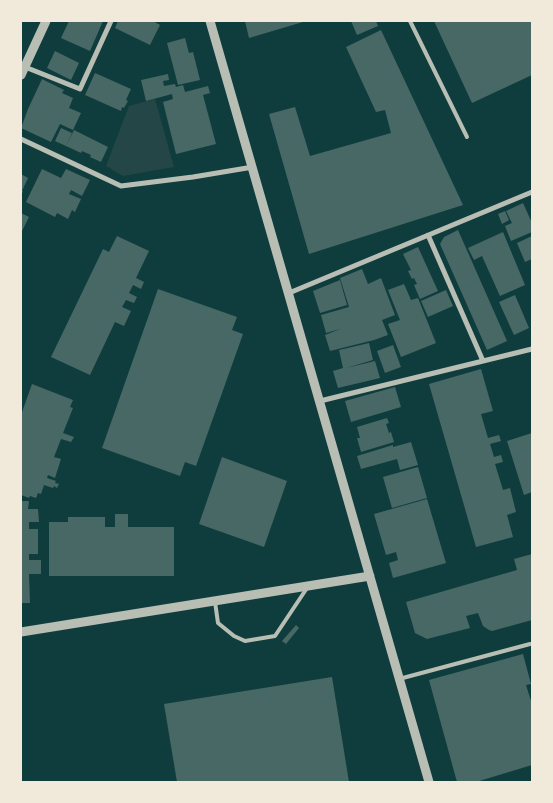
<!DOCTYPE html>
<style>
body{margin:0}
#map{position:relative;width:553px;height:803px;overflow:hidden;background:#0f3d3e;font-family:"Playfair Display",serif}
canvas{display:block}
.frame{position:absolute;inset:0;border:22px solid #f1e9da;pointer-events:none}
</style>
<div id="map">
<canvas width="553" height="803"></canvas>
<div class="frame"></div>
</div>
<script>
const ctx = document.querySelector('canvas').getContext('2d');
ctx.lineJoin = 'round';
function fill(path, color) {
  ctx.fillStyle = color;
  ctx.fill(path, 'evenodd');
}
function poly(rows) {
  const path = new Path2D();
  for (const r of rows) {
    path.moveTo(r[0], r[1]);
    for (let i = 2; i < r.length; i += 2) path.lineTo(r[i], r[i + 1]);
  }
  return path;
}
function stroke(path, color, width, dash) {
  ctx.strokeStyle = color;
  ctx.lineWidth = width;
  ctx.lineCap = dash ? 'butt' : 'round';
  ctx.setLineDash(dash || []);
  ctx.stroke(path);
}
fill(poly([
 [155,99,174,167,123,176,106,166,129,106]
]), '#244646');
fill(poly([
 [69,21,103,21,90,51,61,38],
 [118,21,153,21,160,25,150,45,115,28],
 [245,21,303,21,303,22,249,38],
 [351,21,376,21,378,26,357,35],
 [434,21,532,21,532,75,472,103],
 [381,30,463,205,309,254,269,114,295,107,310,156,391,133,385,110,376,112,346,47],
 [185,38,189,53,193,52,200,80,178,85,167,43],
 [55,51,79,63,71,80,47,68],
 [95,73,131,89,126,100,128,101,124,108,122,107,121,111,85,95],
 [168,74,169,80,163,81,164,86,175,84,176,87,183,85,185,92,208,86,210,93,203,95,216,144,176,154,163,102,173,99,172,94,146,101,141,80],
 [42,79,64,90,62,93,73,98,69,108,81,113,73,130,60,124,51,142,21,128,28,109],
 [61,128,72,133,66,146,55,141],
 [74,130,108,147,101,162,90,157,91,155,82,151,81,153,66,146],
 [42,169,61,178,66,169,90,180,82,196,71,190,69,194,81,199,75,212,72,210,68,219,57,213,55,217,26,202],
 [21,174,28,178,22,191,23,191,21,196],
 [523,203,532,223,532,232,511,241,505,226,512,223,506,211],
 [505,211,509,220,502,224,498,214],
 [21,213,29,217,21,233],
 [458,230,507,341,487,350,440,244,444,237],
 [503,232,525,285,500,296,482,256,474,260,468,248],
 [117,236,149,251,136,278,144,282,141,289,133,285,129,293,137,297,134,303,126,300,122,307,131,311,124,326,115,322,90,375,51,357,103,249,109,252],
 [532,236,532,259,525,262,517,243],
 [418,247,438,291,420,299,414,285,417,284,414,278,412,279,408,271,411,270,403,254],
 [362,269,368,284,381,278,395,315,382,320,388,335,374,340,330,351,325,335,340,329,326,333,321,315,349,307,340,278],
 [340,280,347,305,320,313,313,291],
 [404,284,411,300,418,298,436,343,401,357,388,324,400,320,388,290],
 [158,289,237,317,232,330,243,334,196,466,185,462,180,476,102,448],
 [446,290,453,306,428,317,421,301],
 [515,295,529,328,514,335,499,302],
 [369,343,373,360,346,368,375,361,380,378,338,388,333,371,343,368,339,350],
 [393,345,401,367,385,373,377,351],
 [481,369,493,411,481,414,488,438,499,435,501,441,490,444,494,457,501,455,503,462,495,464,503,490,510,488,516,512,507,515,513,537,476,547,429,384],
 [32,384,73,400,70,407,73,408,63,433,74,437,71,442,61,439,54,457,61,459,55,478,48,475,47,478,56,481,55,483,59,484,57,488,54,486,53,488,44,485,41,494,38,493,36,498,30,496,29,498,21,495,21,415],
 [395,387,401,407,351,422,345,401],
 [387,418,389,423,386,424,389,433,391,432,394,442,361,452,357,438,360,438,357,427],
 [532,433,532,492,524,495,507,441],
 [411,442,418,465,400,470,397,459,361,469,357,456,393,445,393,447],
 [222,457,287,481,264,547,199,524],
 [418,467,427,498,392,508,383,477],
 [427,499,446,563,393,578,389,563,398,560,396,552,386,555,374,514],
 [21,501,29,501,28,509,38,509,39,522,29,522,29,529,38,529,38,554,29,554,29,560,41,560,41,574,29,574,30,603,21,603],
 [115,514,128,514,128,527,174,527,174,576,49,576,49,522,68,522,68,517,105,517,105,527,115,527],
 [532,554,532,620,492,631,489,630,483,626,478,613,466,616,470,628,427,639,415,633,406,602,517,570,514,559],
 [296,625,299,628,286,644,282,641],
 [523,654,531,684,526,685,532,704,532,765,476,782,457,782,429,680],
 [332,677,349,782,177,782,164,704]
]), '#486865');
stroke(poly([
 [410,21,467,137],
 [215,602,218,623,234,636,245,641,275,636,307,588],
 [399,679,530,644]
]), '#b8beb3', 4);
stroke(poly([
 [25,67,80,89,111,21],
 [21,139,121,186,193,177,253,167],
 [428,235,483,361],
 [289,293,532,192],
 [320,401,532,349]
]), '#b8beb3', 5);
stroke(poly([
 [210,21,429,782],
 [21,75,46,21],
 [21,632,370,576]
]), '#b8beb3', 9);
</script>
